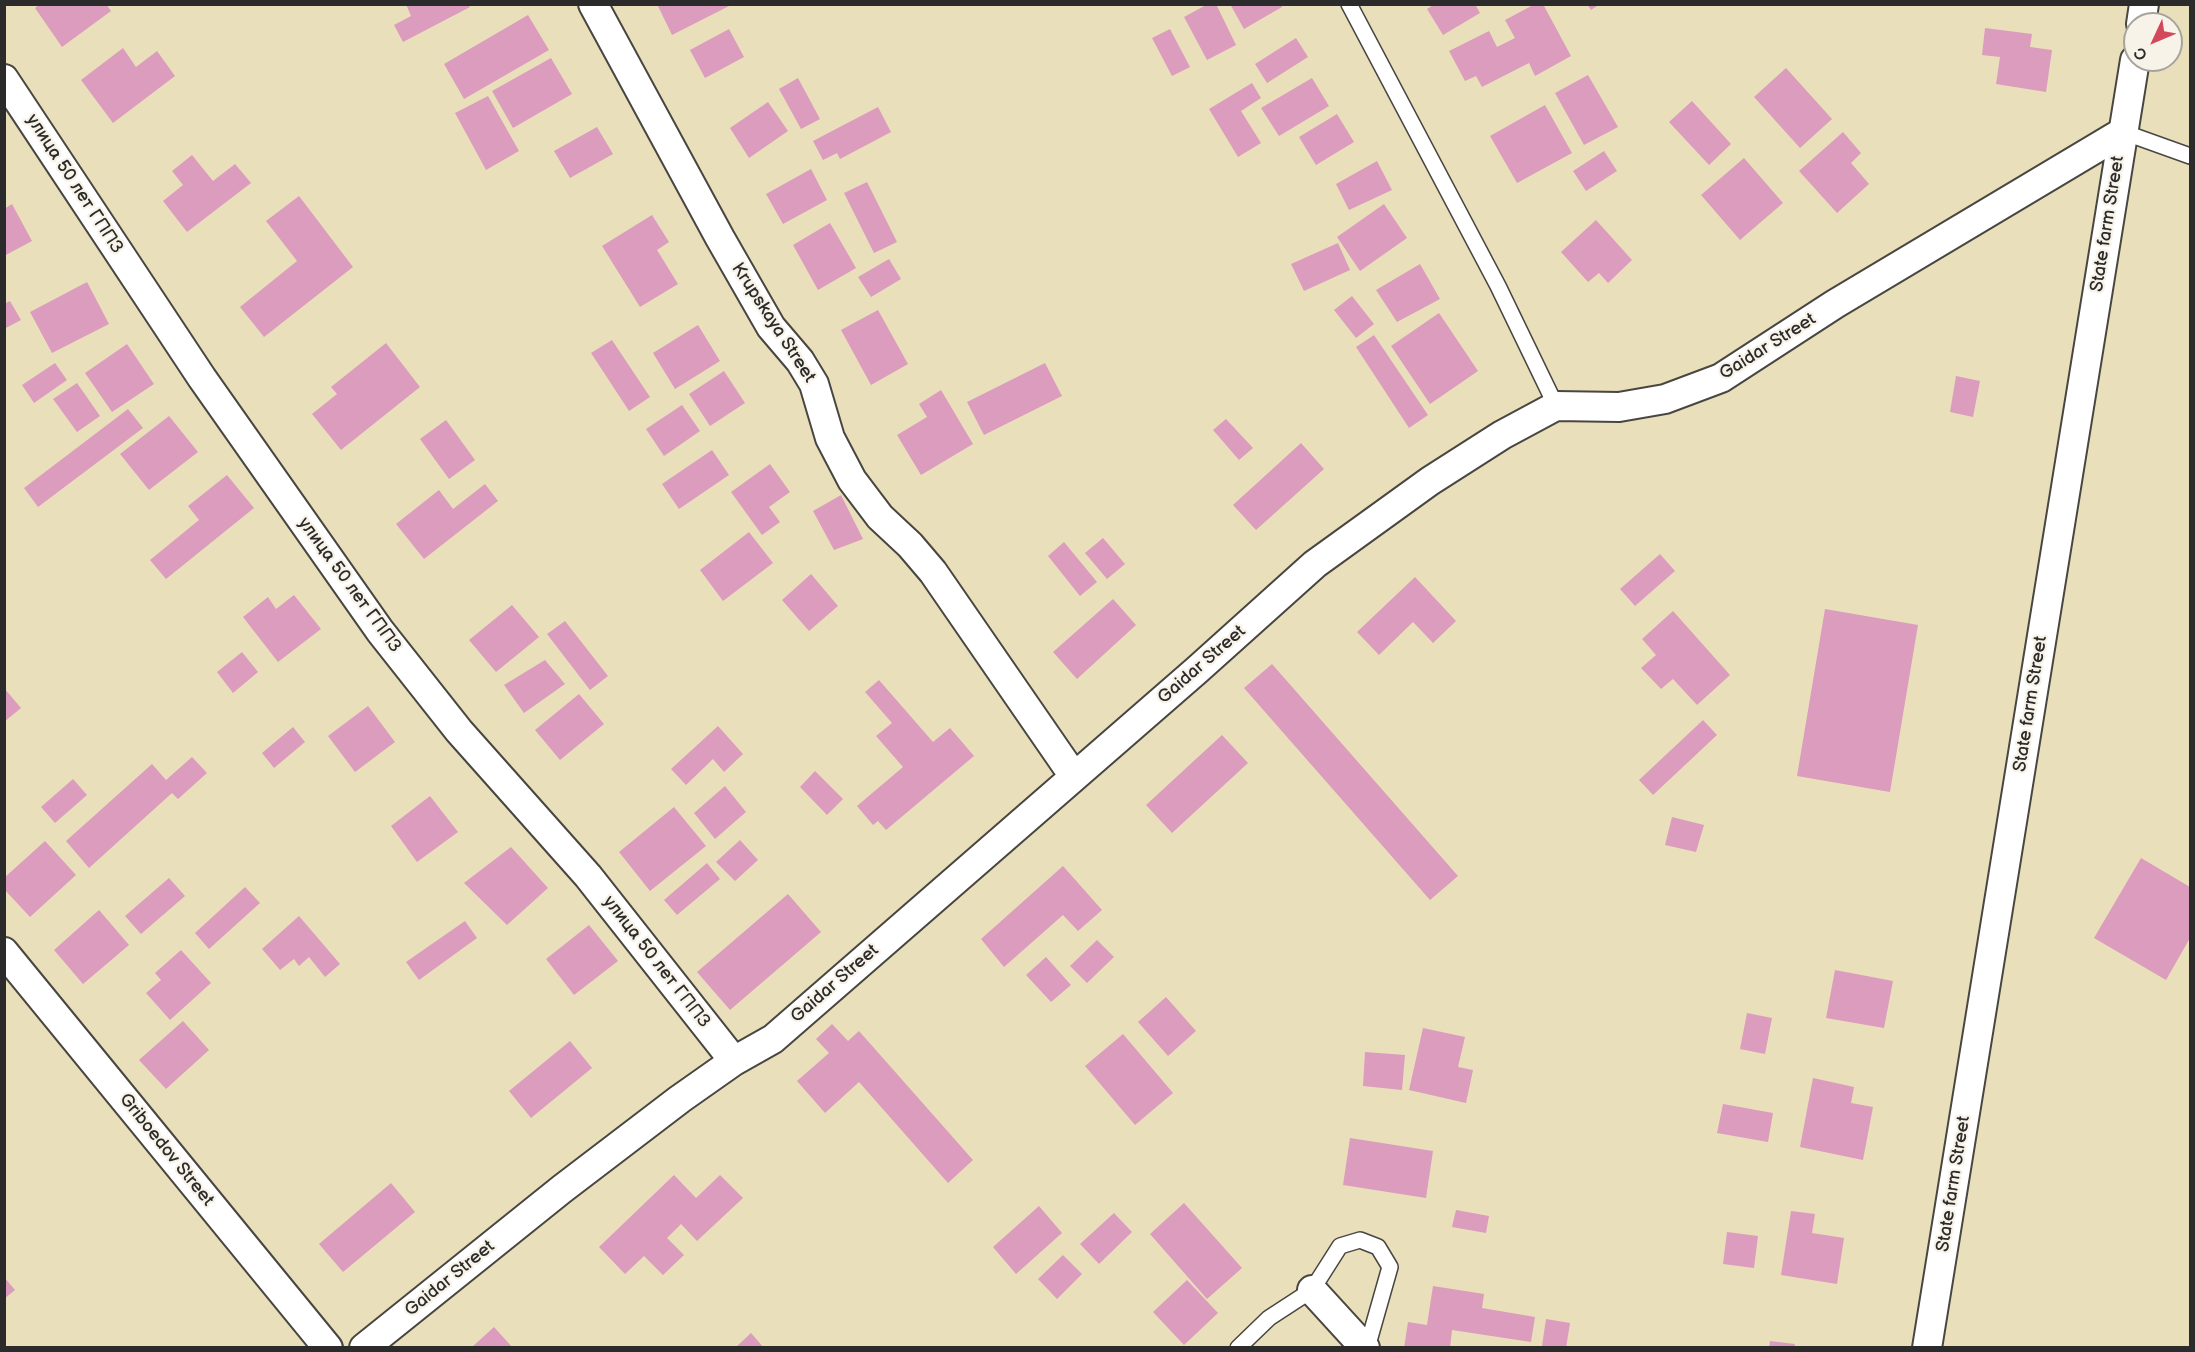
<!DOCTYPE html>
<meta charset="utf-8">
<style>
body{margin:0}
#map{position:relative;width:2195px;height:1352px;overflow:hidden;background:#eadfbb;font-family:"Balsamiq Sans",sans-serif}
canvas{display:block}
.frame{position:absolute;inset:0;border:6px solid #2b2b2b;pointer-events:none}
.north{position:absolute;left:2123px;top:12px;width:60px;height:60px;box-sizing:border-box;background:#f7f3e8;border:2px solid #a5a39c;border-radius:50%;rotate:226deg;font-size:16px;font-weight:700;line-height:24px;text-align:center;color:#2b2b2b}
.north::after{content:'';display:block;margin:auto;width:21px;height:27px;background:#d1495b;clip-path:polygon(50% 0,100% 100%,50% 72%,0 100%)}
</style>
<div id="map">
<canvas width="2195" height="1352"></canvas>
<div class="frame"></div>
<div class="north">С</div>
</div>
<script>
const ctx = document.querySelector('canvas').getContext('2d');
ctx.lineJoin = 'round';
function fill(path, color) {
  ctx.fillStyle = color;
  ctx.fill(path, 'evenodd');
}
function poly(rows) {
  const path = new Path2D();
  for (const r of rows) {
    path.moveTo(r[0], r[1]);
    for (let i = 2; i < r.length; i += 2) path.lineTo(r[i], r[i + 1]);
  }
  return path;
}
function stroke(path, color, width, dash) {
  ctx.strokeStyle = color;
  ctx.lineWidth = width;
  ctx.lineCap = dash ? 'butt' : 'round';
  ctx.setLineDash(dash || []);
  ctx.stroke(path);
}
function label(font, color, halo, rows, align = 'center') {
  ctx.font = font + ' "Balsamiq Sans",sans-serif';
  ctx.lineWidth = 4.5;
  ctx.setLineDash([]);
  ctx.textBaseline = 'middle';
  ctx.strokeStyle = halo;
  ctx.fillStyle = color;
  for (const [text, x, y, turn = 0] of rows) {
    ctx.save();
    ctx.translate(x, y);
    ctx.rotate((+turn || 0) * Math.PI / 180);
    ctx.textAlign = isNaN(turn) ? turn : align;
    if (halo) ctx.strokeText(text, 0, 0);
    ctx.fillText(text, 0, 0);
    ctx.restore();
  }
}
fill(poly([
 [40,4,106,4,111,11,62,47,35,8],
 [406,4,468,4,470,7,403,42,394,25,411,16],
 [657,4,733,4,672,35],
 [1208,4,1216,4,1236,45,1207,60,1184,17],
 [1230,4,1281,4,1282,7,1244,29],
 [1435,4,1475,4,1480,13,1443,35,1427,9],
 [1535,4,1543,4,1571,56,1535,76,1529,63,1482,87,1476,76,1465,81,1449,51,1489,31,1497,47,1515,38,1505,20],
 [1587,4,1600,4,1591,10],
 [528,15,549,50,464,99,444,64],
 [1985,28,2032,34,2030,47,2052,50,2046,92,1996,84,2000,57,1982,55],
 [729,29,744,57,705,78,690,50],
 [1170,29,1190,67,1172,76,1152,38],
 [1296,38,1308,57,1267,83,1255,64],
 [123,48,136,67,157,51,175,76,113,123,81,80],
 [551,58,572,94,513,128,492,91],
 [1786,68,1832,119,1800,148,1754,97],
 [1588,75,1618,127,1584,145,1555,93],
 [798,78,820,119,801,129,779,89],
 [1312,78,1329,106,1279,136,1261,108],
 [1252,83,1261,98,1241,111,1261,143,1238,157,1209,109],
 [488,96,519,151,486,170,455,113],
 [1692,101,1731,144,1709,165,1669,122],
 [768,102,788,131,749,158,730,128],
 [1545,105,1572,153,1517,183,1490,136],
 [878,107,891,132,840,159,837,153,823,160,813,141],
 [1337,114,1354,142,1316,165,1299,137],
 [597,127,613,154,570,178,554,151],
 [1843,132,1861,153,1851,163,1869,184,1837,213,1799,171],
 [1604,151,1617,171,1586,191,1573,171],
 [192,155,213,181,235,164,251,183,187,232,163,201,183,185,172,171],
 [1744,158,1783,203,1740,240,1701,195],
 [1377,161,1392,190,1349,210,1336,184],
 [811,169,827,200,783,224,766,194],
 [867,182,897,242,874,253,844,193],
 [299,196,353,267,264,337,240,307,297,261,266,221],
 [12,204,32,241,4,256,4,209],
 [1384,204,1407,238,1360,271,1337,237],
 [652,215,669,242,657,250,678,284,640,307,602,246],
 [1596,220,1632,260,1608,283,1599,273,1588,282,1561,252],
 [830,223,856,268,818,290,793,245],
 [1338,243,1350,270,1304,291,1291,264],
 [889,259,901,279,871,297,858,277],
 [1420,264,1440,299,1397,322,1376,290],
 [87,282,109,324,52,353,30,312],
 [1352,296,1374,324,1356,338,1334,310],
 [10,301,21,320,4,329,4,304],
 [878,310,908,364,871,385,841,330],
 [1439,313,1478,371,1430,404,1391,346],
 [698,325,720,361,675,389,653,353],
 [1374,335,1428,415,1409,428,1356,347],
 [612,340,650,397,629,411,591,353],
 [386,343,420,387,341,450,312,414,337,394,331,387],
 [127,344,154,384,112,412,85,373],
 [55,363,67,380,34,403,22,385],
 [1045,363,1062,396,984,435,967,402],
 [724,371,745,403,710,426,689,394],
 [1956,376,1980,381,1973,417,1950,412],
 [77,383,100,416,77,432,53,399],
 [941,390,973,444,921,475,897,435,927,417,919,404],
 [682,405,700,431,664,456,646,429],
 [128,409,143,428,38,507,24,488],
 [169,416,198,452,149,490,120,454],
 [1226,419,1253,448,1239,460,1213,430],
 [446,420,475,460,449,479,420,439],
 [1301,443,1324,469,1256,530,1233,505],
 [712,450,729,475,679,509,662,484],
 [770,464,790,492,769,507,780,522,762,535,731,492],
 [227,475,254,508,166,579,150,560,199,520,188,506],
 [485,484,498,501,424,559,396,524,439,490,453,509],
 [841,495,863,539,834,550,813,511],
 [749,532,773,563,723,601,700,570],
 [1103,538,1125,564,1107,579,1085,553],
 [1064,542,1097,582,1080,596,1048,556],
 [1660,554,1675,571,1635,606,1620,589],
 [811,574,838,606,809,631,782,600],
 [1415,577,1456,621,1433,643,1413,622,1379,655,1357,632],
 [294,595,321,629,278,662,243,617,268,597,276,609],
 [1113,599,1136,625,1077,679,1053,652],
 [512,605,539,637,496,672,469,640],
 [1825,609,1918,625,1890,792,1797,776],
 [1673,611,1730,675,1697,705,1673,679,1661,689,1641,668,1656,655,1642,639],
 [565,621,608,676,590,690,547,634],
 [242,652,258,672,233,693,217,672],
 [545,660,565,684,524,713,504,685],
 [1272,664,1458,876,1430,900,1244,688],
 [879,680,933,742,950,728,974,756,886,830,878,821,873,825,857,806,903,767,876,736,892,723,865,692],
 [4,688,21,708,4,722],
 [579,694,604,724,560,760,535,730],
 [368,706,395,742,355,772,328,736],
 [1703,720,1717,735,1653,795,1639,780],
 [718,726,743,754,724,772,713,759,686,785,671,769],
 [293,727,305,742,274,768,262,753],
 [1222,735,1248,763,1172,833,1146,805],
 [192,757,207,773,178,799,172,793,89,868,66,841,152,764,166,780],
 [815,771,843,799,827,815,800,787],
 [73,779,87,795,55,823,41,807],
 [725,786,746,812,715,839,694,813],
 [430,796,458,832,417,862,391,826],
 [674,807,706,846,650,891,619,852],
 [1672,817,1704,825,1696,852,1665,845],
 [740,840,758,860,735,881,716,862],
 [45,841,76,875,30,917,4,889,4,878],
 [511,847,548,888,507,925,464,883],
 [2141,858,2190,887,2190,938,2166,980,2094,938],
 [707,863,720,879,677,915,664,900],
 [1063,866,1102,910,1078,931,1063,915,1004,967,981,939],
 [169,878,185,896,141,934,125,916],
 [245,887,260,903,209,949,195,933],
 [788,894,821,932,730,1010,697,972],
 [99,910,129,945,83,984,54,950],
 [299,916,340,964,325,977,309,957,299,966,294,959,280,970,262,949],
 [465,921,477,938,419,980,406,962],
 [589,925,618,961,574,995,546,959],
 [1097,940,1114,957,1087,983,1070,966],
 [181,950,211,983,170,1020,146,993,161,980,155,973],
 [1046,957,1071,985,1051,1002,1026,975],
 [1835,970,1893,981,1884,1028,1826,1018],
 [1166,997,1196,1031,1168,1056,1138,1022],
 [1747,1013,1772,1018,1765,1054,1740,1049],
 [183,1021,209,1050,166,1089,139,1060],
 [832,1024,848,1041,859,1031,973,1160,948,1183,859,1082,825,1113,797,1081,829,1053,816,1039],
 [1423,1028,1465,1037,1458,1067,1473,1070,1466,1103,1409,1090],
 [1123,1034,1173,1093,1135,1125,1085,1066],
 [570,1041,592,1068,531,1118,509,1091],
 [1365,1052,1405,1055,1402,1090,1363,1086],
 [1813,1078,1854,1087,1851,1103,1873,1107,1863,1160,1800,1147],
 [1723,1104,1773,1113,1768,1142,1717,1133],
 [1350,1138,1433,1151,1426,1198,1343,1185],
 [674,1175,696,1198,720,1175,743,1198,697,1241,681,1224,667,1238,684,1255,663,1275,644,1256,625,1274,599,1247],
 [391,1183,415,1212,343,1272,319,1244],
 [1184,1203,1242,1268,1207,1299,1150,1234],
 [1039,1206,1062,1233,1016,1274,993,1247],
 [1456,1210,1489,1216,1486,1233,1452,1227],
 [1791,1211,1815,1214,1812,1233,1844,1238,1837,1284,1781,1275],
 [1114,1213,1132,1232,1099,1264,1080,1244],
 [1727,1232,1758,1236,1754,1268,1723,1264],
 [1063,1255,1082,1274,1057,1299,1038,1279],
 [4,1277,15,1290,4,1299],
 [1187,1280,1218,1313,1184,1345,1153,1312],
 [1433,1286,1484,1294,1482,1308,1535,1317,1531,1342,1452,1330,1450,1348,1404,1348,1408,1322,1427,1325],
 [1546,1319,1570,1323,1566,1348,1542,1346],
 [494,1327,513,1348,471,1348],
 [751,1333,764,1348,735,1348],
 [1770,1341,1795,1344,1794,1348,1769,1348]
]), '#db9cbe');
const service = poly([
 [1349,4,1498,286,1556,406],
 [2123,132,2190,156],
 [1238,1348,1269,1318,1312,1290,1340,1246,1360,1240,1378,1247,1390,1267,1367,1348]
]);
const minor = poly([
 [593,4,720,238,771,327,800,361,814,384,830,438,852,480,880,517,910,545,933,572,1073,775],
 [2141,24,2144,4],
 [4,79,202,378,380,631,459,731,588,876,734,1061],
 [4,952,328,1348],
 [1312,1290,1365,1348],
 [364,1348,562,1189,680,1099,734,1061,773,1039,1197,670,1315,564,1430,481,1502,435,1556,406,1619,407,1665,399,1721,378,1835,304,2123,132],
 [1927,1348,2135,60]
]);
stroke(service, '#484641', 18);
stroke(minor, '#484641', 32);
stroke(service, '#fff', 15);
stroke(minor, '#fff', 28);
label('18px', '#2b2b2b', '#f7f3e8', [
 ["улица 50 лет ГППЗ",74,184,57],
 ["State farm Street",2108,224,-81],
 ["Krupskaya Street",773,323,57],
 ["Gaidar Street",1768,347,-32],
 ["улица 50 лет ГППЗ",349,585,54],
 ["Gaidar Street",1202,665,-41],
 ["State farm Street",2031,704,-81],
 ["улица 50 лет ГППЗ",656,962,52],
 ["Gaidar Street",835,984,-41],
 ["Griboedov Street",166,1150,51],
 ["State farm Street",1954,1184,-81],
 ["Gaidar Street",450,1279,-39]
]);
</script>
